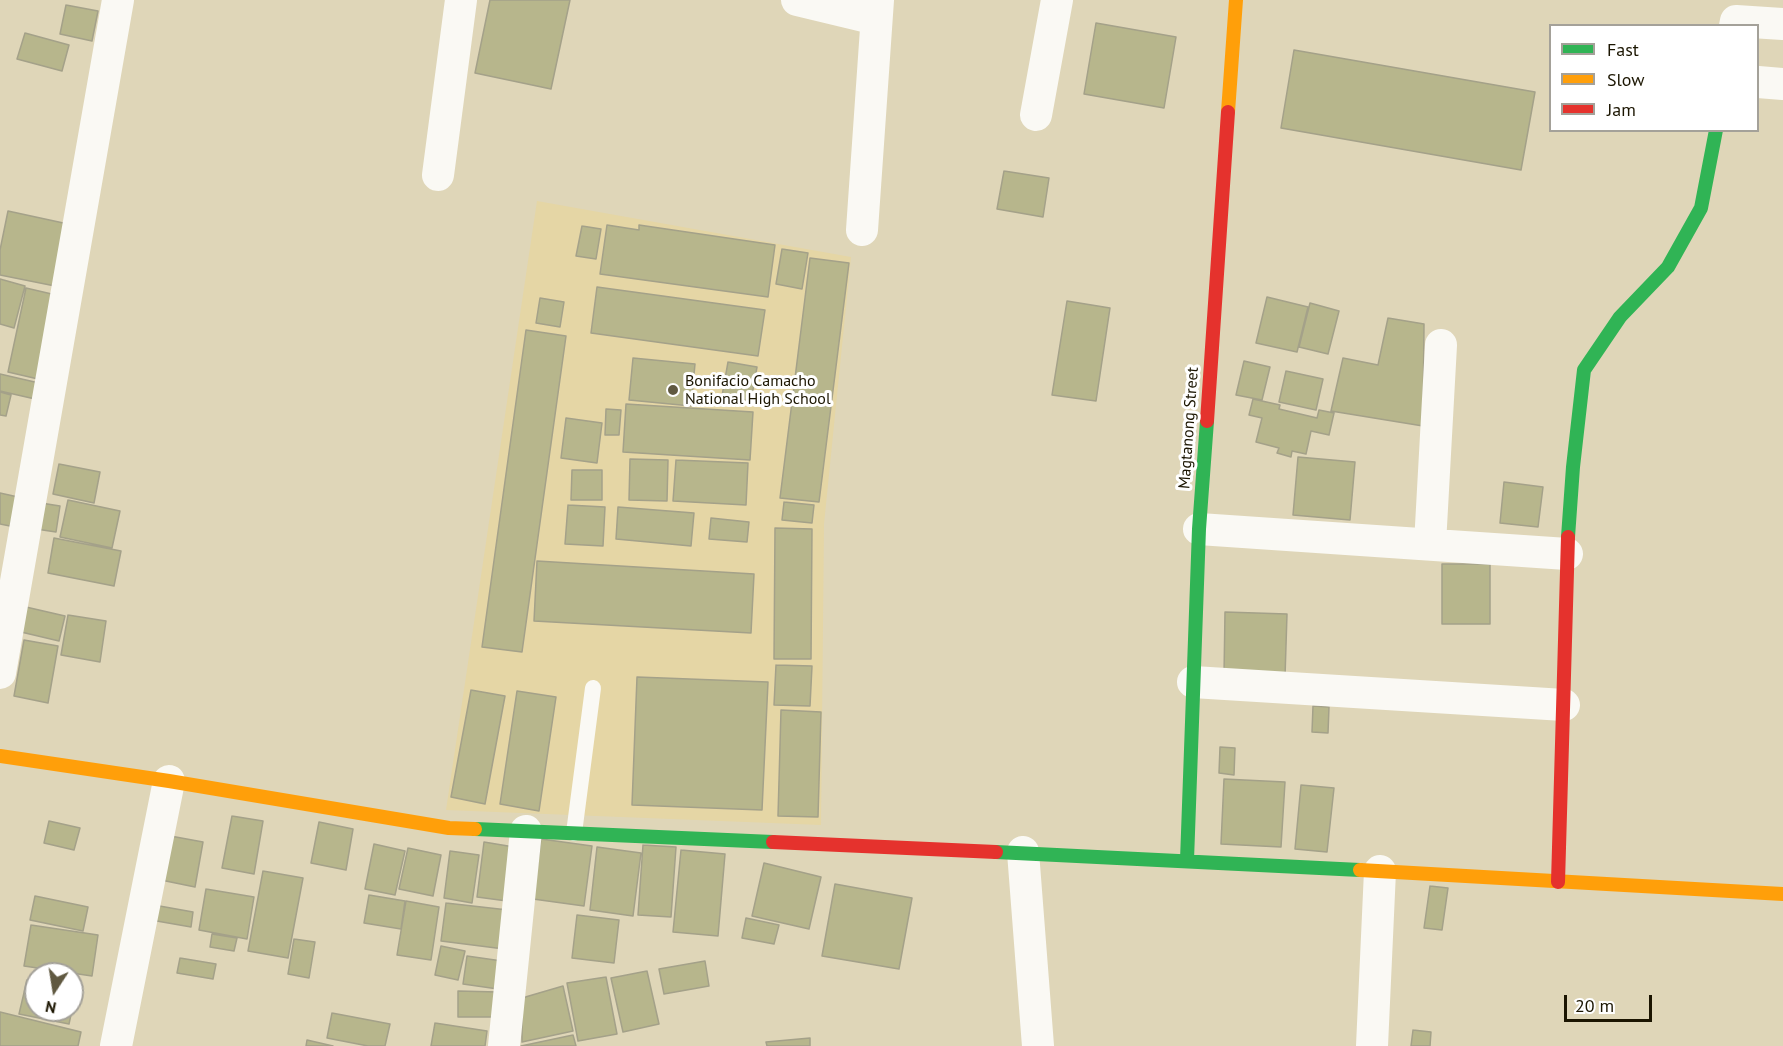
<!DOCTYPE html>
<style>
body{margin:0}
#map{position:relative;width:1783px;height:1046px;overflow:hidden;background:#dfd6b8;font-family:"PT Sans",sans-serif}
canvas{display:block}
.legend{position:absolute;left:1549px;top:24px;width:210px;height:108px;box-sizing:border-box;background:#fff;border:2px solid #a4a199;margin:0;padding:8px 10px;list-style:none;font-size:18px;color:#1b1501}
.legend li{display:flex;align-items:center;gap:12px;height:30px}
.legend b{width:30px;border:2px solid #a4a199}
.north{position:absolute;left:24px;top:962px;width:60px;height:60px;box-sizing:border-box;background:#fff;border:2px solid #a4a199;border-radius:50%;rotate:192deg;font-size:16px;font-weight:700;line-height:24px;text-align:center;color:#1b1501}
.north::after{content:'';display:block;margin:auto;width:21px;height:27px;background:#605941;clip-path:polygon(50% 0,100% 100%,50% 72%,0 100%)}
.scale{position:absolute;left:1564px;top:995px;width:88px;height:27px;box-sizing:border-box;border:3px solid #1b1501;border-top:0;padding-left:8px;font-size:18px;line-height:21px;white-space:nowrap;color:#1b1501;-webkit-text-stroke:4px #fff;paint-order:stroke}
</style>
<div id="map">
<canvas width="1783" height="1046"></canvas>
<ul class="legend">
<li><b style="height:8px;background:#30b455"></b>Fast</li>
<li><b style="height:8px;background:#ff9f0a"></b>Slow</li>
<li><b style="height:8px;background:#e5322d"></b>Jam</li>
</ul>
<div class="north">N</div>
<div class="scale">20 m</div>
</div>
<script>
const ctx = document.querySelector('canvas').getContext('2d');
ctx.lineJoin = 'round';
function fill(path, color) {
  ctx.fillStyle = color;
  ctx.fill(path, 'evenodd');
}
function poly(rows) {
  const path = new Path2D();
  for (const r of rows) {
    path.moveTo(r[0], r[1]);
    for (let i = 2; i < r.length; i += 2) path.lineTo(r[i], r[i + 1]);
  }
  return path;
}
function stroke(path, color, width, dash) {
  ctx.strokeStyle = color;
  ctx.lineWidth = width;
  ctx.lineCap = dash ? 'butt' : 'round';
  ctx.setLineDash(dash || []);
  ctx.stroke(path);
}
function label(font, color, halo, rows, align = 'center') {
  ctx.font = font + ' "PT Sans",sans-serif';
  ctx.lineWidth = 6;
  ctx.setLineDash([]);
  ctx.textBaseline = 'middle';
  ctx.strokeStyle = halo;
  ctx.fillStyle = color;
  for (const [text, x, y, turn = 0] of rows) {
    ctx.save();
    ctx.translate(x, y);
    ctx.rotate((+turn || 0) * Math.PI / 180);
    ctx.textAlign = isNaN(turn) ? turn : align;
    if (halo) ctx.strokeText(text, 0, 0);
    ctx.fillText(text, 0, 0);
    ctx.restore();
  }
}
fill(poly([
 [537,201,851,257,824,524,821,825,446,810]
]), '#e5d6a5');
const building = poly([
 [490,0,570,0,551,89,475,73,490,0],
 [66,5,98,11,92,41,60,34,66,5],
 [1096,23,1176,37,1164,108,1084,94,1096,23],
 [25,33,69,45,62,71,17,59,25,33],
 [1294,50,1535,92,1521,170,1281,128,1294,50],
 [1004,171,1049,178,1043,217,997,209,1004,171],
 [8,211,68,224,55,286,0,275,0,250,8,211],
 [607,225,639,230,639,225,775,245,768,297,600,274,607,225],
 [582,226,601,229,596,259,576,256,582,226],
 [782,249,808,253,802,289,776,284,782,249],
 [810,258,849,263,819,502,780,498,810,258],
 [0,279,25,286,14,328,0,324,0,279],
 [597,287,765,310,758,356,591,333,597,287],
 [26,288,56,295,38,379,8,372,26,288],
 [1267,297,1308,307,1297,352,1256,343,1267,297],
 [540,298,564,302,560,327,536,323,540,298],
 [1067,301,1110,308,1096,401,1052,395,1067,301],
 [1310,303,1339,311,1328,354,1299,347,1310,303],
 [1388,318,1424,324,1423,426,1331,411,1343,358,1378,365,1388,318],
 [526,330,566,336,522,652,482,647,526,330],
 [633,358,695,364,691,406,629,400,633,358],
 [1244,361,1270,367,1262,400,1236,395,1244,361],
 [728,362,757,367,751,401,722,396,728,362],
 [1286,371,1323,379,1316,410,1279,402,1286,371],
 [0,374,39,383,35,399,0,391,0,374],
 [0,392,11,395,6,416,0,415,0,392],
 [1253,399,1280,405,1279,409,1317,418,1319,410,1334,413,1329,435,1311,431,1306,454,1292,451,1291,457,1277,453,1279,448,1256,442,1262,418,1249,415,1253,399],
 [626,404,753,412,750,460,623,452,626,404],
 [606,409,621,410,619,435,605,435,606,409],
 [566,418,602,423,597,463,561,458,566,418],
 [1298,457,1355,462,1350,520,1293,515,1298,457],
 [630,459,668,460,667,501,629,500,630,459],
 [676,460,748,463,746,505,673,501,676,460],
 [59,464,100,472,94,503,53,494,59,464],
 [572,470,602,470,602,500,571,500,572,470],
 [1504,482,1543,487,1538,527,1500,523,1504,482],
 [0,493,18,497,10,526,0,524,0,493],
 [68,500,120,511,112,548,60,537,68,500],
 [784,502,814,505,812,523,782,520,784,502],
 [41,503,60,506,56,532,36,529,41,503],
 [568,505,605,507,603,546,565,544,568,505],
 [618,507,694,513,691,546,616,539,618,507],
 [711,518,749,522,747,542,709,539,711,518],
 [775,528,812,529,811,659,774,659,775,528],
 [54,538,121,551,114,586,48,573,54,538],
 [537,561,754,574,751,633,534,621,537,561],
 [1442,564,1490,564,1490,624,1442,624,1442,564],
 [26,607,65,616,59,641,21,632,26,607],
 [1225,612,1287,614,1285,677,1224,675,1225,612],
 [68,615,106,621,100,662,61,655,68,615],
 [24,640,58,646,48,703,14,696,24,640],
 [776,665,812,666,810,706,774,705,776,665],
 [637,677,768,682,762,810,632,805,637,677],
 [471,690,505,696,485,804,451,797,471,690],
 [517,691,556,697,539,811,500,804,517,691],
 [1313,706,1329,707,1328,733,1312,732,1313,706],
 [781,710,821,712,818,817,778,816,781,710],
 [1220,747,1235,748,1234,775,1219,773,1220,747],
 [1224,779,1285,782,1281,847,1221,844,1224,779],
 [1301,785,1334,788,1327,852,1295,849,1301,785],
 [232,816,263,821,254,874,222,868,232,816],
 [49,821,80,828,74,850,44,843,49,821],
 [319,822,353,829,346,870,311,863,319,822],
 [165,835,203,842,195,887,156,879,165,835],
 [541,839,592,846,584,906,533,899,541,839],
 [484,842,514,847,507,901,477,897,484,842],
 [374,844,405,851,395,895,365,889,374,844],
 [643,845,676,847,671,917,638,915,643,845],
 [597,847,641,853,633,916,590,910,597,847],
 [408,848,441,855,433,896,399,889,408,848],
 [681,850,725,854,718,936,673,932,681,850],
 [450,851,479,855,472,903,444,898,450,851],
 [764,863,821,877,809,929,752,916,764,863],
 [263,871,303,878,288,958,248,951,263,871],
 [835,884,912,898,899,969,822,956,835,884],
 [1430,886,1448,888,1442,930,1424,928,1430,886],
 [206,889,254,897,247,939,199,930,206,889],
 [369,895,405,901,401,929,364,923,369,895],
 [35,896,88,907,83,931,30,920,35,896],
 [406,901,439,907,431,960,397,955,406,901],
 [446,903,508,910,504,949,441,941,446,903],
 [154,905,193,912,191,927,151,920,154,905],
 [577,915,619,920,614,963,572,958,577,915],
 [746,918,779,925,774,944,742,938,746,918],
 [31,925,98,935,92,976,24,966,31,925],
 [212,934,237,938,234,951,210,947,212,934],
 [294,939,315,942,309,978,288,974,294,939],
 [441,946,465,951,458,980,435,975,441,946],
 [467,956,502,961,498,989,463,984,467,956],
 [180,958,216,964,213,979,177,973,180,958],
 [705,961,709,986,664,994,659,969,705,961],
 [647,971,659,1024,623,1032,611,978,647,971],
 [606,977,617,1034,578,1041,567,983,606,977],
 [27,980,36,982,36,1010,72,1010,69,1024,19,1014,27,980],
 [563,986,573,1031,522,1042,522,998,563,986],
 [458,991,498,992,497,1017,458,1017,458,991],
 [0,1012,81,1032,78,1046,0,1046,0,1012],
 [332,1013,390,1024,385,1046,368,1046,327,1038,332,1013],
 [435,1023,487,1031,485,1046,431,1046,435,1023],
 [1413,1030,1431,1032,1430,1046,1411,1046,1413,1030],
 [573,1035,576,1046,521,1046,573,1035],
 [810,1038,810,1046,767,1046,766,1042,810,1038],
 [307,1040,333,1046,306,1046,307,1040]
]);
fill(building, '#b7b68c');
stroke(building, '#a4a189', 1.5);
stroke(poly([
 [574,833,593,688]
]), '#faf9f4', 16);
stroke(poly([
 [797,0,876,19],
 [1735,26,1736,21,1783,24],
 [1758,82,1783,84],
 [1036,115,1057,0],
 [438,175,461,0],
 [862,230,878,0],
 [1199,529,1567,554],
 [1430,544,1441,345],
 [0,673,118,0],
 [1193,682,1564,705],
 [1023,852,1038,1046],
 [116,1046,169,781],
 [504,1046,526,831],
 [1372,1046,1380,871]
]), '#faf9f4', 32);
stroke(poly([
 [1568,537,1573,467,1584,370,1620,317,1668,267,1701,208,1716,130],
 [475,829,773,842],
 [996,852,1360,870],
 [1187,860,1199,529,1207,421]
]), '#30b455', 14);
stroke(poly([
 [1228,112,1236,0],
 [0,756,169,781,449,828,475,829],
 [1360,870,1783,894]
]), '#ff9f0a', 14);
stroke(poly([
 [1207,421,1228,112],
 [773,842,996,852],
 [1558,882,1568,537]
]), '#e5322d', 14);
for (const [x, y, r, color] of [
 [673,390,6,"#605941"]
]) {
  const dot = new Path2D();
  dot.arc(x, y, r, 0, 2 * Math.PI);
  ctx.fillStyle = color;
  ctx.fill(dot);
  stroke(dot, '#fff', 2);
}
label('16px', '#1b1501', '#fff', [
 ["Bonifacio Camacho",685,381],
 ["National High School",685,399]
], 'left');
label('16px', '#1b1501', '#fff', [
 ["Magtanong Street",1189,428,-86]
]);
</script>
